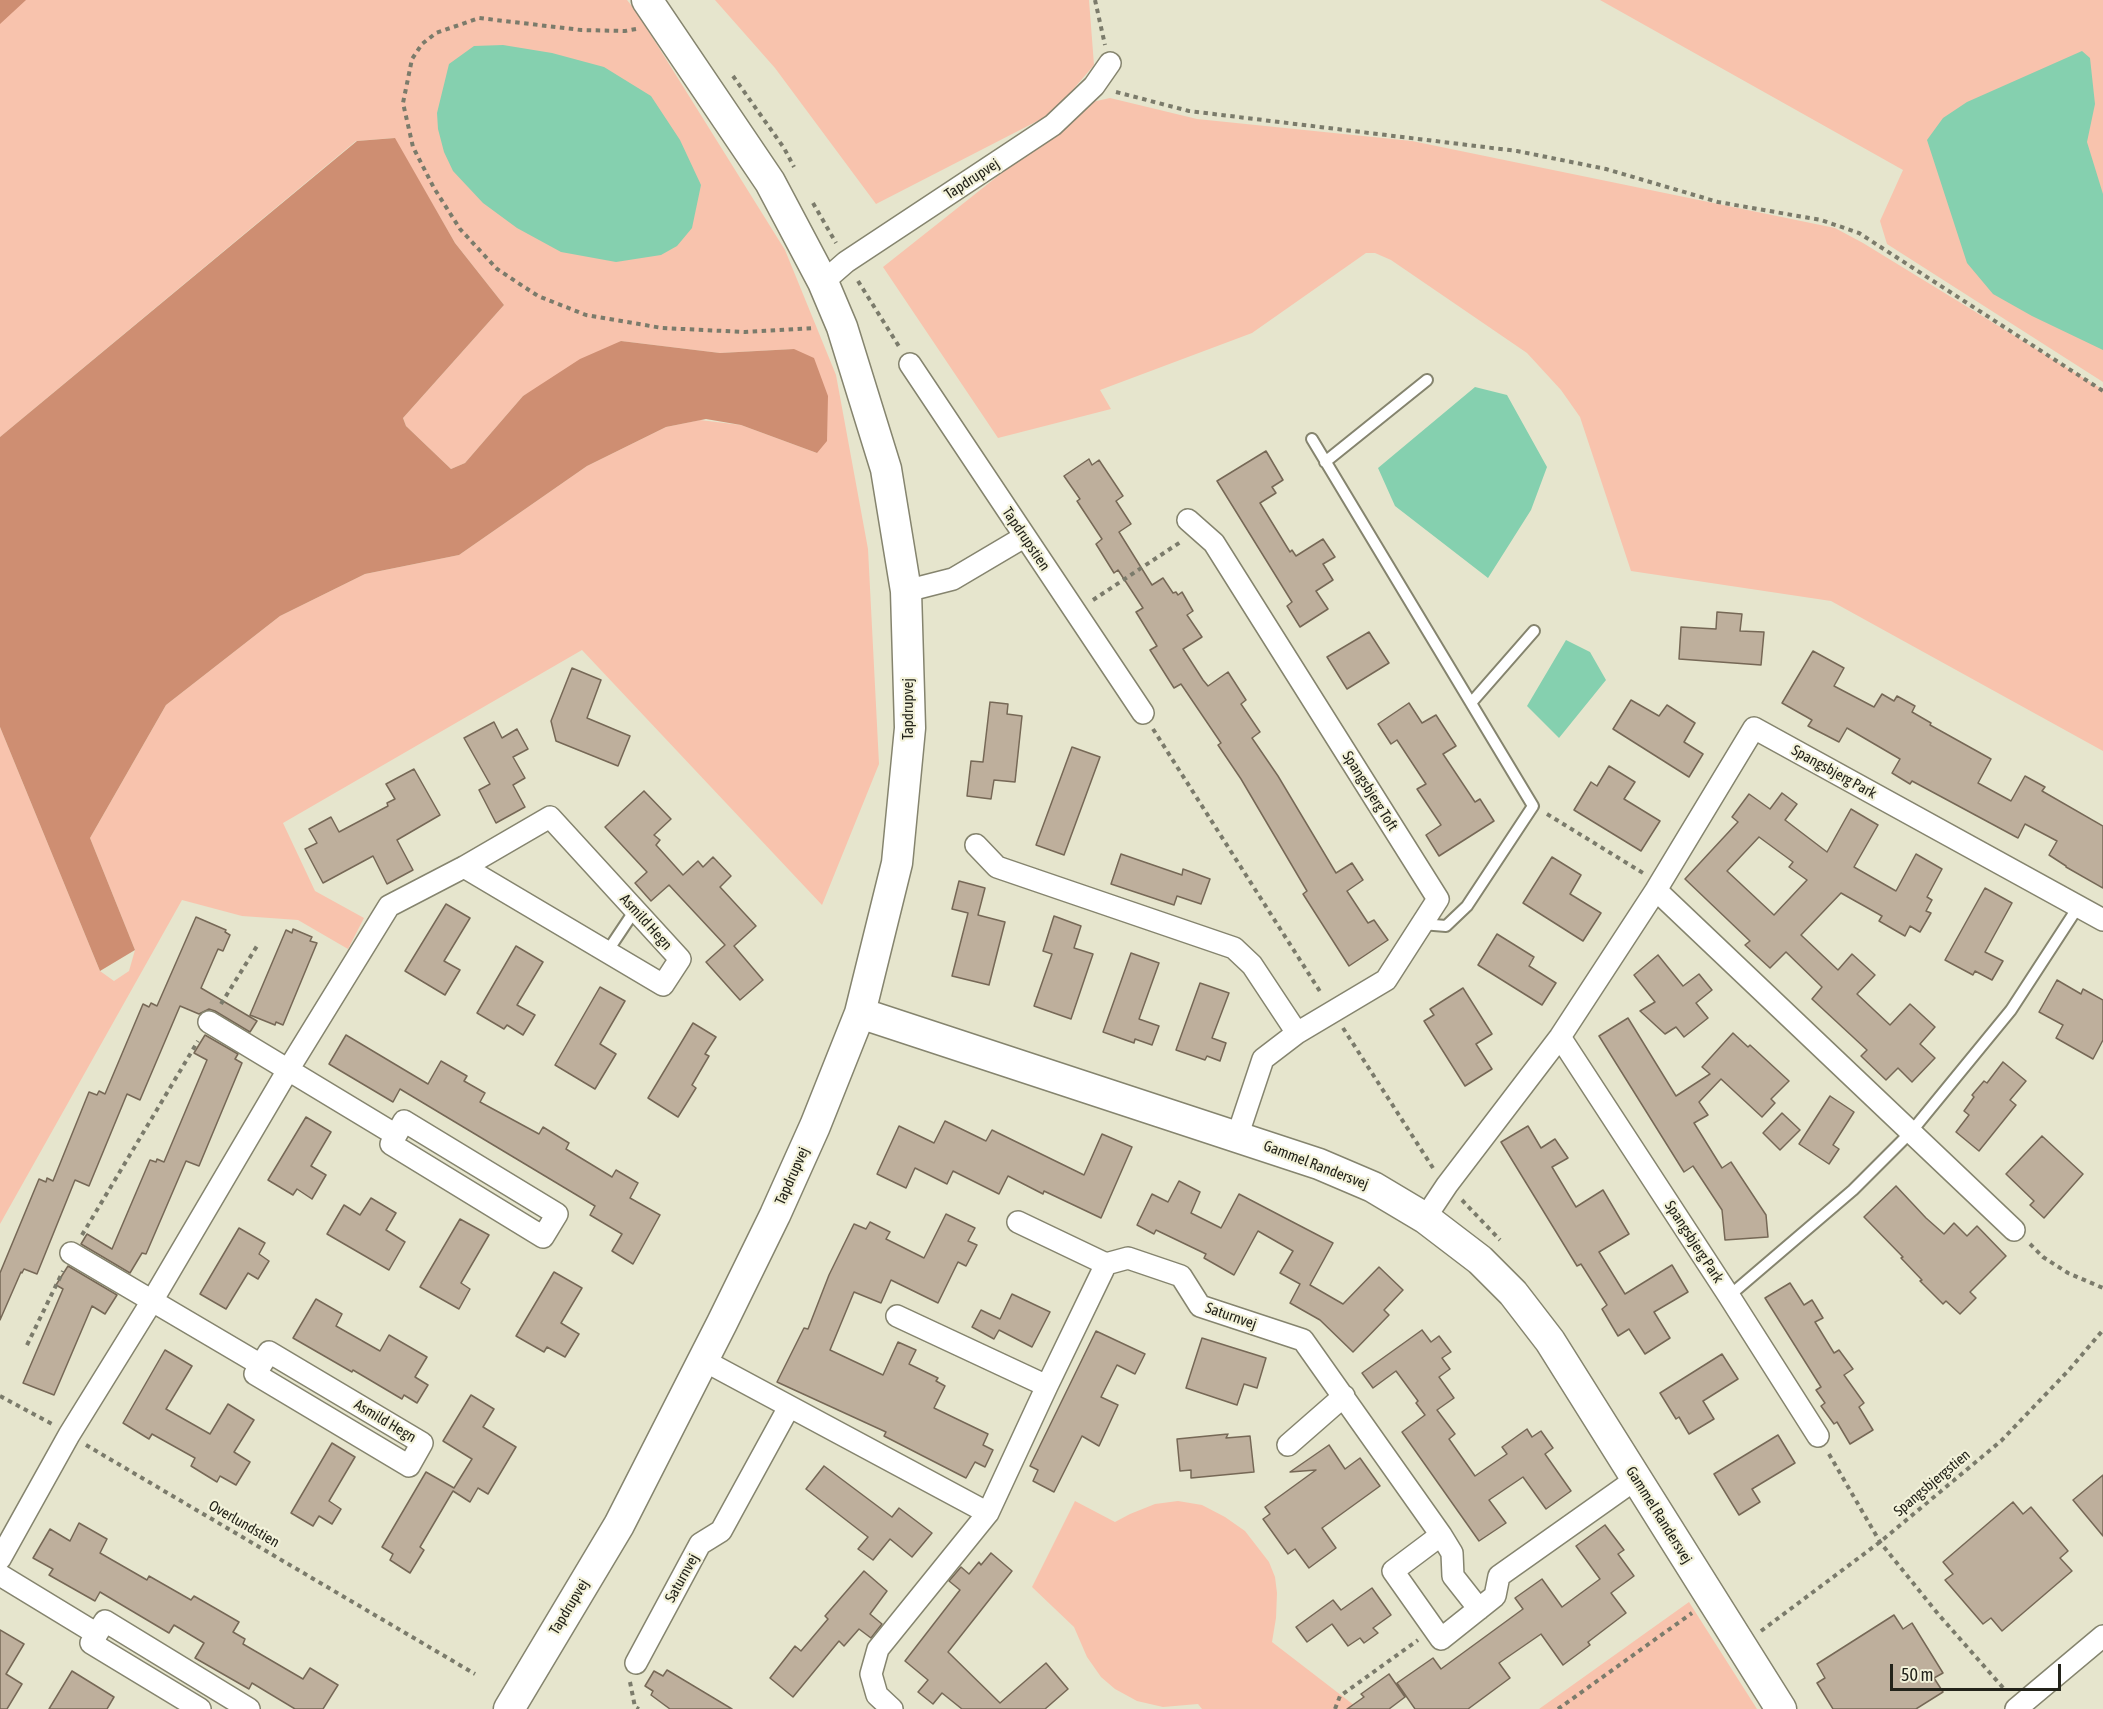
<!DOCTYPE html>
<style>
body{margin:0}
#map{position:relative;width:2103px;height:1709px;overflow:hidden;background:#e6e5cd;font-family:"Asap Condensed",sans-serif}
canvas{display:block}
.scale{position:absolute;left:1890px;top:1664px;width:171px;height:27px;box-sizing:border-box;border:3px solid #23231a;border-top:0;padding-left:8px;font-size:18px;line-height:21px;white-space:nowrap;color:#23231a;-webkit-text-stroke:4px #f3f2da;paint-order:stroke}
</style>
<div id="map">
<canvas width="2103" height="1709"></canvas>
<div class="scale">50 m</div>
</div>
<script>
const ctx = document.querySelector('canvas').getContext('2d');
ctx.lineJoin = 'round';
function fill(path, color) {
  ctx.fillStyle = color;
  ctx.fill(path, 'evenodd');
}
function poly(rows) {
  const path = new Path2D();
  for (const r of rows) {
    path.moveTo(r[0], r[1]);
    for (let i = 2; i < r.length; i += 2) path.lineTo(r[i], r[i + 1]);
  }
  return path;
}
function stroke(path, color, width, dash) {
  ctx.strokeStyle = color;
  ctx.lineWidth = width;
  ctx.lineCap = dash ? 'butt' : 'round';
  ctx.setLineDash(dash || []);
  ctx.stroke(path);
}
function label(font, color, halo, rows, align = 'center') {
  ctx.font = font + ' "Asap Condensed",sans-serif';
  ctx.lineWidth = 4.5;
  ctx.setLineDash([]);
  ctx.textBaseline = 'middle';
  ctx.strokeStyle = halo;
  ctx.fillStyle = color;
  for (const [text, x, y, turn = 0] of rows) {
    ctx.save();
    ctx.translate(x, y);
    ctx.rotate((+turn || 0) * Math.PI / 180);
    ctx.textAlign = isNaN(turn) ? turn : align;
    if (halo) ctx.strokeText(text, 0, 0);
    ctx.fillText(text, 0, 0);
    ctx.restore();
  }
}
fill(poly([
 [0,0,627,0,636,11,785,250,836,375,868,549,879,764,822,905,582,650,283,823,315,891,364,918,348,949,298,920,242,916,182,900,0,1224,0,727,100,971,114,981,129,971,135,950,90,838,166,705,280,616,365,574,459,555,587,466,666,427,700,420,741,425,817,453,794,349,720,353,621,341,523,396,465,463,451,469,406,426,403,418,504,305,455,243,394,138,356,141,0,437],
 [715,0,1089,0,1094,65,1053,113,876,204,775,68],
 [1600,0,2103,0,2103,382,1887,244,1880,221,1903,170],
 [1110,98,1197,119,1412,141,1835,228,1863,243,2103,390,2103,751,1831,601,1631,571,1580,417,1561,390,1527,353,1391,260,1375,253,1366,253,1252,333,1100,390,1111,409,998,438,883,267,1080,111,1092,102],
 [1075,1501,1115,1522,1130,1514,1155,1504,1178,1501,1202,1505,1225,1517,1245,1531,1269,1562,1275,1577,1277,1593,1276,1618,1272,1642,1359,1709,1202,1709,1198,1704,1163,1707,1137,1701,1115,1689,1101,1677,1087,1657,1074,1627,1032,1587],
 [1689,1602,1757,1709,1539,1709]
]), '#f8c3ad');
fill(poly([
 [0,0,26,0,0,24],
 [395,138,455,243,504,305,403,418,406,426,451,469,465,463,523,396,580,359,621,341,720,353,794,349,814,358,828,396,827,441,817,453,741,425,706,419,666,427,587,466,459,555,365,574,280,616,166,705,90,838,135,950,100,971,0,727,0,437,357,141]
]), '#ce8e72');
fill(poly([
 [503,45,552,53,604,67,651,96,680,140,701,185,692,228,677,246,661,255,616,262,561,252,517,228,483,203,453,171,444,152,438,129,437,113,449,64,474,46],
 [2082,51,2090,58,2095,104,2087,142,2103,194,2103,350,2032,316,1993,294,1967,263,1927,140,1943,118,1967,102],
 [1475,387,1507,395,1547,467,1531,510,1488,578,1395,506,1378,468],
 [1566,640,1590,652,1606,680,1559,738,1527,706]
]), '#85d0af');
const building = poly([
 [1266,451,1283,480,1272,487,1276,493,1260,503,1290,552,1292,550,1296,556,1323,539,1335,557,1323,564,1333,580,1316,591,1328,609,1300,627,1287,606,1292,602,1217,481,1266,451],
 [1089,459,1092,465,1099,460,1123,496,1116,501,1131,524,1119,532,1152,585,1163,578,1173,593,1176,592,1178,595,1182,592,1193,611,1187,615,1202,637,1183,649,1203,680,1208,686,1228,672,1246,700,1241,704,1260,732,1252,738,1278,776,1336,873,1352,863,1363,880,1347,891,1368,923,1374,920,1388,940,1349,966,1303,894,1307,891,1241,779,1218,745,1221,743,1181,684,1174,688,1150,650,1157,646,1136,612,1143,608,1118,570,1114,573,1096,544,1102,539,1077,501,1080,499,1064,476,1089,459],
 [1717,612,1742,614,1740,631,1764,632,1761,665,1679,659,1681,627,1716,629,1717,612],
 [1369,632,1389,663,1347,689,1327,657,1369,632],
 [1813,651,1844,668,1834,686,1874,707,1882,694,1894,701,1897,696,1915,706,1912,712,1931,723,1930,725,1991,759,1978,783,2011,801,2025,776,2045,787,2042,791,2103,826,2103,888,2066,867,2066,866,2049,855,2057,841,2025,824,2018,838,1912,781,1910,784,1892,773,1900,759,1847,728,1839,742,1808,726,1812,720,1782,703,1813,651],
 [572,668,601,680,587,718,630,736,618,766,556,741,551,721,572,668],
 [1631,700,1659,716,1667,705,1695,723,1684,742,1703,754,1689,777,1613,729,1631,700],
 [990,702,1008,704,1007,714,1022,716,1015,782,994,780,991,799,967,796,971,761,983,762,990,702],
 [1409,703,1422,723,1436,715,1456,746,1443,754,1475,802,1480,799,1494,821,1439,856,1426,835,1441,825,1417,789,1426,784,1397,740,1391,744,1378,724,1409,703],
 [494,722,502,738,517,729,528,749,513,757,525,778,513,785,525,807,496,823,479,790,490,784,464,738,494,722],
 [1072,747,1100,757,1064,855,1036,845,1072,747],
 [1609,766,1635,782,1624,799,1660,821,1641,851,1574,810,1591,782,1597,786,1609,766],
 [414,769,440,815,397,840,413,870,387,884,373,856,323,883,305,849,317,843,309,829,331,817,339,832,388,806,387,803,395,799,386,784,414,769],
 [644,791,671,819,654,835,660,840,656,845,683,875,698,861,703,867,713,857,731,876,720,887,756,926,734,946,763,980,740,1000,706,962,725,945,669,885,651,901,635,883,647,872,605,827,644,791],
 [1782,793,1797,804,1785,820,1827,852,1851,809,1878,825,1854,867,1896,891,1916,854,1942,869,1927,897,1932,900,1926,911,1931,913,1920,932,1910,926,1905,936,1879,921,1882,916,1841,893,1801,935,1838,970,1852,954,1875,975,1857,994,1890,1025,1910,1004,1935,1027,1920,1044,1935,1058,1912,1082,1898,1068,1886,1080,1861,1056,1867,1050,1812,999,1822,987,1786,952,1770,968,1745,945,1750,941,1685,879,1738,822,1732,817,1749,794,1770,809,1782,793],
 [1759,837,1793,862,1789,867,1807,880,1774,915,1727,871,1759,837],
 [1121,854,1182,875,1183,869,1210,879,1201,904,1177,896,1174,905,1111,884,1121,854],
 [1552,857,1581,875,1570,894,1601,913,1583,941,1523,903,1552,857],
 [959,881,985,888,978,915,1005,922,989,985,952,976,968,913,952,909,959,881],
 [1985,888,2012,903,1985,952,2003,961,1992,980,1975,971,1973,975,1945,960,1985,888],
 [446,904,470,918,444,961,460,970,445,995,405,971,446,904],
 [1054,916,1081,926,1074,948,1093,954,1071,1019,1034,1006,1052,954,1043,951,1054,916],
 [196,917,226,930,225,932,230,935,223,951,218,949,201,988,257,1021,250,1032,215,1011,209,1009,199,1014,180,1006,140,1100,127,1094,89,1186,75,1180,37,1274,24,1269,22,1273,21,1272,0,1320,0,1273,39,1179,46,1182,47,1178,53,1181,89,1092,97,1095,99,1091,105,1094,143,1004,149,1007,151,1003,157,1006,196,917],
 [293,929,312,937,310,941,317,943,283,1025,276,1022,275,1025,250,1015,286,930,292,933,293,929],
 [1497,934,1534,957,1529,966,1556,983,1542,1005,1478,965,1497,934],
 [516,946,543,962,517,1005,535,1015,523,1035,507,1025,504,1029,477,1013,516,946],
 [1131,953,1159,963,1139,1019,1159,1026,1152,1045,1135,1039,1134,1043,1103,1032,1131,953],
 [1658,955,1683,986,1699,974,1712,990,1696,1003,1708,1018,1684,1037,1676,1027,1665,1034,1640,1011,1655,1002,1634,975,1658,955],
 [2057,980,2081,994,2083,989,2103,1000,2103,1040,2093,1059,2056,1038,2063,1025,2039,1012,2057,980],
 [1200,983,1229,993,1212,1038,1226,1043,1220,1061,1207,1056,1205,1060,1176,1050,1200,983],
 [600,987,625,1001,600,1044,616,1054,595,1089,555,1065,600,987],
 [1463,988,1492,1034,1476,1044,1492,1069,1465,1086,1424,1021,1434,1015,1430,1009,1463,988],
 [1628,1018,1676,1096,1710,1074,1702,1067,1733,1033,1748,1047,1750,1045,1789,1081,1771,1099,1775,1103,1762,1117,1721,1079,1699,1102,1708,1115,1694,1123,1722,1168,1731,1162,1766,1215,1768,1237,1725,1240,1722,1210,1693,1166,1684,1172,1599,1036,1628,1018],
 [693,1023,716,1037,705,1054,709,1056,692,1085,696,1088,678,1117,648,1098,693,1023],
 [205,1035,238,1054,235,1059,242,1063,199,1166,186,1161,146,1254,142,1253,130,1273,81,1244,87,1234,112,1249,150,1160,156,1162,157,1159,164,1162,207,1060,194,1053,205,1035],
 [346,1035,428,1084,441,1061,467,1076,464,1081,485,1093,480,1102,539,1134,543,1127,569,1143,566,1149,612,1177,616,1170,638,1183,630,1198,660,1215,633,1264,612,1251,622,1234,590,1215,595,1206,400,1089,393,1102,329,1064,346,1035],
 [2003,1062,2026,1081,2010,1100,2016,1105,1979,1151,1956,1132,1969,1115,1964,1111,1974,1097,1972,1095,1984,1081,1987,1083,2003,1062],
 [1830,1096,1854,1112,1833,1145,1839,1149,1829,1164,1799,1144,1830,1096],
 [1782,1113,1800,1130,1780,1150,1763,1133,1782,1113],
 [306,1117,331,1132,311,1166,326,1175,312,1199,297,1189,293,1195,268,1180,306,1117],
 [945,1121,986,1141,992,1130,1084,1175,1102,1134,1132,1147,1101,1218,1044,1191,1043,1194,1008,1176,999,1194,953,1171,947,1184,915,1168,906,1188,877,1174,899,1126,934,1143,945,1121],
 [1528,1126,1541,1148,1555,1139,1568,1158,1552,1167,1576,1207,1603,1190,1629,1234,1599,1252,1625,1294,1672,1265,1688,1292,1654,1312,1670,1338,1645,1354,1629,1329,1618,1336,1602,1309,1607,1305,1581,1264,1577,1266,1501,1142,1528,1126],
 [2042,1136,2083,1174,2044,1218,2030,1205,2034,1201,2006,1174,2042,1136],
 [1179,1181,1200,1192,1191,1213,1221,1228,1239,1194,1333,1243,1310,1285,1343,1304,1379,1267,1403,1290,1384,1310,1389,1315,1353,1352,1320,1320,1290,1303,1300,1284,1280,1273,1293,1251,1258,1231,1234,1275,1204,1258,1206,1254,1156,1230,1154,1234,1137,1225,1152,1194,1168,1202,1179,1181],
 [1896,1186,1926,1218,1944,1234,1954,1223,1967,1236,1977,1226,2006,1256,1970,1292,1976,1298,1960,1314,1946,1301,1943,1304,1920,1281,1922,1280,1901,1258,1903,1257,1864,1217,1896,1186],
 [371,1198,396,1213,386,1230,405,1242,389,1270,327,1234,344,1205,360,1215,371,1198],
 [946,1214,975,1228,968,1241,977,1245,966,1266,958,1262,938,1303,891,1280,881,1303,854,1292,830,1350,883,1375,898,1342,916,1350,909,1364,938,1378,936,1381,945,1386,934,1408,988,1434,983,1445,993,1450,985,1467,975,1462,966,1478,884,1436,886,1432,777,1382,804,1328,808,1329,829,1275,854,1224,866,1229,870,1222,890,1232,886,1239,924,1258,946,1214],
 [460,1219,489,1235,461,1283,470,1289,459,1309,420,1287,460,1219],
 [239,1228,265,1243,259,1254,269,1261,258,1279,248,1273,226,1309,200,1294,239,1228],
 [68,1266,117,1295,105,1314,92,1306,54,1395,23,1383,63,1289,56,1285,68,1266],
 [554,1272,582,1288,561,1323,579,1334,565,1357,547,1347,544,1352,516,1336,554,1272],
 [1790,1283,1804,1305,1812,1300,1823,1318,1815,1322,1834,1353,1839,1350,1853,1369,1844,1375,1864,1403,1859,1407,1873,1430,1850,1444,1837,1422,1834,1424,1821,1406,1825,1403,1816,1390,1821,1387,1765,1298,1790,1283],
 [1012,1294,1050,1312,1032,1347,999,1330,994,1339,972,1327,981,1310,1000,1319,1012,1294],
 [316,1299,342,1314,336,1326,380,1351,389,1335,427,1357,415,1377,428,1385,417,1403,404,1395,402,1399,353,1370,352,1372,293,1338,316,1299],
 [1422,1330,1431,1342,1439,1336,1451,1352,1442,1358,1450,1369,1439,1377,1454,1398,1437,1410,1455,1434,1449,1439,1475,1476,1507,1454,1502,1447,1527,1429,1532,1437,1541,1431,1553,1448,1545,1454,1571,1491,1546,1509,1523,1477,1489,1500,1506,1523,1479,1541,1402,1432,1425,1415,1416,1403,1418,1401,1396,1371,1373,1388,1362,1373,1422,1330],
 [1096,1331,1145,1354,1135,1374,1117,1365,1101,1397,1118,1405,1099,1446,1082,1436,1054,1492,1033,1481,1038,1470,1030,1466,1096,1331],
 [1202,1338,1266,1358,1257,1388,1244,1384,1237,1405,1186,1388,1202,1338],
 [165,1350,192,1366,166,1409,210,1434,228,1404,254,1420,234,1452,250,1462,236,1485,220,1476,217,1482,191,1466,195,1458,152,1434,149,1439,123,1423,165,1350],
 [1722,1354,1738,1379,1703,1401,1714,1419,1689,1434,1679,1417,1676,1419,1660,1393,1722,1354],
 [471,1395,494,1409,483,1427,516,1447,488,1494,478,1488,470,1502,453,1491,420,1547,424,1550,410,1573,390,1560,393,1554,382,1547,426,1472,454,1488,472,1459,443,1441,471,1395],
 [1228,1434,1226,1438,1250,1436,1254,1472,1191,1478,1191,1470,1180,1471,1177,1439,1228,1434],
 [1778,1435,1795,1463,1752,1489,1760,1502,1739,1515,1714,1474,1778,1435],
 [332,1443,355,1457,329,1501,341,1509,332,1524,319,1516,313,1526,291,1513,332,1443],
 [1329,1445,1345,1469,1360,1458,1380,1486,1322,1528,1336,1548,1309,1568,1295,1549,1288,1554,1263,1519,1270,1514,1265,1507,1316,1470,1290,1472,1329,1445],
 [824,1466,892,1517,899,1508,932,1533,912,1557,890,1539,873,1560,858,1549,868,1537,806,1489,824,1466],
 [2103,1475,2103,1536,2073,1500,2103,1475],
 [2013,1502,2023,1514,2031,1507,2068,1551,2060,1558,2072,1571,2002,1631,1991,1618,1983,1624,1945,1580,1953,1574,1943,1562,2013,1502],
 [79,1523,107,1539,100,1553,147,1580,149,1576,191,1600,194,1596,239,1622,233,1632,245,1639,243,1644,303,1679,310,1668,338,1685,323,1709,295,1709,252,1683,249,1689,195,1658,204,1643,174,1625,169,1633,100,1592,95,1601,49,1575,53,1569,33,1558,50,1529,70,1541,79,1523],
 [1605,1525,1624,1550,1618,1554,1634,1576,1611,1593,1626,1613,1588,1642,1590,1645,1563,1665,1541,1634,1499,1663,1510,1678,1468,1709,1415,1709,1397,1683,1433,1658,1441,1669,1523,1609,1515,1598,1542,1579,1562,1607,1600,1579,1576,1546,1605,1525],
 [991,1553,1012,1571,948,1652,1000,1703,1046,1663,1068,1689,1045,1709,962,1709,942,1693,933,1704,918,1692,928,1680,905,1661,960,1590,949,1581,961,1567,969,1574,979,1562,981,1565,991,1553],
 [864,1571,887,1591,870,1614,882,1624,871,1638,859,1629,844,1646,839,1641,793,1697,770,1678,795,1646,801,1651,828,1619,825,1616,864,1571],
 [1372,1588,1391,1615,1373,1628,1378,1633,1364,1643,1360,1638,1348,1646,1332,1624,1307,1642,1296,1627,1333,1600,1341,1610,1372,1588],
 [1894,1615,1903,1629,1912,1623,1943,1673,1934,1678,1943,1692,1916,1709,1833,1709,1817,1683,1825,1678,1817,1664,1894,1615],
 [0,1630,24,1644,6,1674,22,1684,7,1709,0,1709,0,1630],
 [667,1670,732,1709,670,1709,651,1695,653,1691,645,1686,654,1671,663,1676,667,1670],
 [72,1671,114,1697,107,1709,49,1709,72,1671],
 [1389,1674,1405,1697,1389,1709,1347,1709,1364,1697,1361,1694,1389,1674]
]);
fill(building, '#beaf9c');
stroke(building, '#766856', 1.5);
const lane = poly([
 [1312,439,1533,806,1467,906,1446,926,1422,924],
 [1325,462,1427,380],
 [1471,703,1534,631],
 [607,952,635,910],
 [1729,1296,1853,1190,1911,1132,2011,1010,2078,907]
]);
const street = poly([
 [823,282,846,262,1053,125,1094,86,1110,63],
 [910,364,1143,713],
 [1188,520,1214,543,1438,899,1386,980,1297,1033],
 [906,591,953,579,1024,537],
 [976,845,997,867,1234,948,1252,965,1297,1033,1263,1059,1237,1137],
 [1656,890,2014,1230],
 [209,1022,396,1135,404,1121,557,1214,543,1237,391,1144,396,1135],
 [1560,1037,1729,1296,1818,1436],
 [1425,1218,1447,1185,1560,1037,1656,890,1754,728,2103,920],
 [1018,1222,1106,1264,1128,1258,1181,1276,1200,1306,1303,1340,1441,1535,1452,1553,1453,1576,1479,1609],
 [71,1253,261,1365,269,1352,422,1443,409,1466,255,1374,261,1365],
 [897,1316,1047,1386],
 [703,1360,988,1513],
 [1288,1445,1344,1396],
 [1441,1535,1393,1571,1441,1639,1495,1596,1499,1576,1636,1479],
 [0,1559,69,1435,152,1301,288,1070,389,906,464,867,550,817,680,959,663,985,464,867],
 [0,1575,97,1634],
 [636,1663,700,1544,721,1531,789,1407],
 [200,1709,91,1643,105,1621,249,1709],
 [892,1709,877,1695,871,1674,878,1649,988,1513,1047,1386,1106,1264],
 [2016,1709,2103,1636]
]);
const secondary = poly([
 [860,1013,1319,1164,1373,1187,1425,1218,1480,1260,1513,1293,1550,1341,1781,1709],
 [509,1709,619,1525,722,1323,775,1215,815,1126,860,1013,897,863,910,728,906,591,886,469,842,327,823,282,770,182,647,0]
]);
stroke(lane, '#85846e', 14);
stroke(street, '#85846e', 24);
stroke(secondary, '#85846e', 33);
stroke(poly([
 [1095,0,1105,45],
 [636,29,625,31,581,30,479,18,436,33,422,44,412,59,403,103,413,147,434,188,460,229,497,269,538,296,586,315,662,328,745,332,814,328],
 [733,76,784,148,794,167],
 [1116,92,1189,111,1517,151,1606,169,1718,202,1821,220,1859,233,2103,391],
 [813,203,836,243],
 [858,281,900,348],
 [1093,600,1182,541],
 [1153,729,1321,993],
 [1547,814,1643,873],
 [221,1004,257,946],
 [1343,1028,1433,1168],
 [1462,1200,1500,1240],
 [82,1235,198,1041],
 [2030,1244,2043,1257,2068,1273,2103,1288],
 [27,1345,63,1271],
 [0,1396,52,1424],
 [86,1445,475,1674],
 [1829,1454,1880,1542,1939,1615,2005,1690],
 [1761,1631,1880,1542,2001,1441,2069,1370,2103,1330],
 [630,1682,635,1707,639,1709],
 [1335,1709,1340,1696,1418,1640],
 [1558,1709,1692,1613]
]), '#7b7b6b', 4, [4.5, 4.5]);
stroke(lane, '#fff', 10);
stroke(street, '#fff', 21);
stroke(secondary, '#fff', 30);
label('15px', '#23231a', '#f3f2da', [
 ["Tapdrupvej",972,179,-33],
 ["Tapdrupstien",1026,539,56],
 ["Tapdrupvej",908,709,-90],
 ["Spangsbjerg Park",1834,772,29],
 ["Spangsbjerg Toft",1370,791,58],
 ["Asmild Hegn",646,922,48],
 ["Gammel Randersvej",1316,1165,21],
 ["Tapdrupvej",792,1176,-66],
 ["Spangsbjerg Park",1694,1242,57],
 ["Saturnvej",1231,1316,19],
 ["Asmild Hegn",385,1421,31],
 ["Spangsbjergstien",1932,1483,-40],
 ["Gammel Randersvej",1659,1515,58],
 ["Overlundstien",244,1524,30],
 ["Saturnvej",682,1578,-61],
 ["Tapdrupvej",569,1607,-59]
]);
</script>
